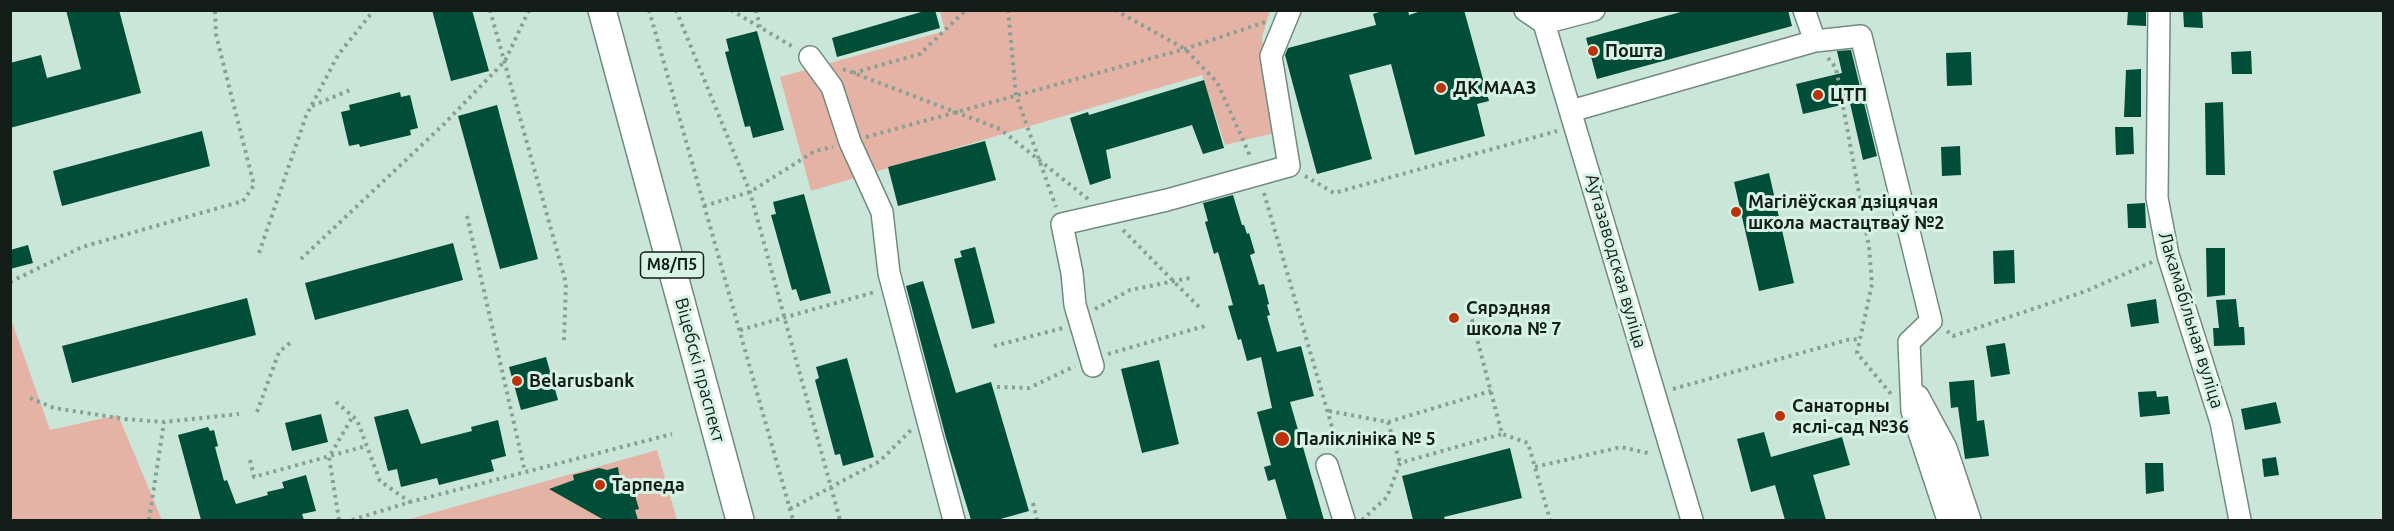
<!DOCTYPE html>
<meta charset="utf-8">
<style>
body{margin:0}
#map{position:relative;width:2394px;height:531px;overflow:hidden;background:#cae6d9;font-family:Ubuntu,sans-serif}
canvas{display:block}
.frame{position:absolute;inset:0;border:12px solid #131e19;pointer-events:none}
</style>
<div id="map">
<canvas width="2394" height="531"></canvas>
<div class="frame"></div>
</div>
<script>
const ctx = document.querySelector('canvas').getContext('2d');
ctx.lineJoin = 'round';
function fill(path, color) {
  ctx.fillStyle = color;
  ctx.fill(path, 'evenodd');
}
function poly(rows) {
  const path = new Path2D();
  for (const r of rows) {
    path.moveTo(r[0], r[1]);
    for (let i = 2; i < r.length; i += 2) path.lineTo(r[i], r[i + 1]);
  }
  return path;
}
function stroke(path, color, width, dash) {
  ctx.strokeStyle = color;
  ctx.lineWidth = width;
  ctx.lineCap = dash ? 'butt' : 'round';
  ctx.setLineDash(dash || []);
  ctx.stroke(path);
}
function label(font, color, halo, rows, align = 'center') {
  ctx.font = font + ' Ubuntu,sans-serif';
  ctx.lineWidth = 6;
  ctx.setLineDash([]);
  ctx.textBaseline = 'middle';
  ctx.strokeStyle = halo;
  ctx.fillStyle = color;
  for (const [text, x, y, turn = 0] of rows) {
    ctx.save();
    ctx.translate(x, y);
    ctx.rotate((+turn || 0) * Math.PI / 180);
    ctx.textAlign = isNaN(turn) ? turn : align;
    if (halo) ctx.strokeText(text, 0, 0);
    ctx.fillText(text, 0, 0);
    ctx.restore();
  }
}
fill(poly([
 [940,11,1270,11,1262,37,1274,133,1225,145,1202,75,811,191,780,77,945,31],
 [12,322,50,430,118,415,162,520,11,520],
 [657,450,677,520,407,520]
]), '#e5b3a6');
fill(poly([
 [66,10,119,10,141,93,10,128,10,63,41,55,47,78,81,69],
 [432,10,472,10,489,71,451,81],
 [928,10,935,10,940,28,837,57,832,38],
 [1385,10,1408,10,1409,15,1424,10,1464,10,1489,101,1477,104,1485,136,1415,155,1391,64,1349,75,1372,159,1317,174,1285,55,1288,48,1376,25,1373,14],
 [1688,10,1788,10,1792,26,1597,79,1586,38],
 [2128,10,2146,10,2146,26,2127,25],
 [2183,10,2202,10,2203,28,2184,27],
 [757,31,784,130,753,138,750,126,745,127,725,52,729,51,726,39],
 [1851,50,1877,156,1863,160,1850,103,1803,114,1796,84,1842,73,1837,51],
 [2251,51,2252,74,2232,74,2231,52],
 [1971,52,1972,85,1947,86,1946,53],
 [2141,69,2141,117,2124,117,2126,70],
 [1204,80,1224,148,1203,154,1192,125,1106,150,1111,178,1090,185,1070,118,1088,112,1089,115],
 [400,92,401,97,410,95,418,128,410,130,411,135,360,147,359,144,349,146,341,112,350,110,349,105],
 [2223,102,2225,175,2206,175,2205,103],
 [497,105,538,259,500,269,458,116],
 [2115,127,2133,127,2134,154,2116,155],
 [202,131,210,166,62,206,53,171],
 [985,141,996,180,898,206,888,167],
 [1960,146,1961,175,1942,176,1941,147],
 [1769,173,1794,283,1759,291,1734,182],
 [804,194,831,293,800,301,796,289,792,290,771,215,776,214,773,202],
 [1233,195,1242,225,1244,225,1247,234,1249,233,1255,253,1250,255,1259,285,1264,284,1269,304,1267,305,1270,315,1267,316,1277,352,1301,346,1314,396,1290,402,1324,520,1287,520,1275,479,1268,481,1264,467,1271,465,1257,412,1272,408,1261,357,1247,361,1241,339,1238,340,1228,306,1233,305,1218,252,1214,254,1205,222,1208,221,1203,203],
 [2145,203,2146,228,2128,228,2127,204],
 [453,243,463,280,315,320,305,283],
 [28,245,33,263,10,269,10,250],
 [975,247,995,323,972,329,954,259,962,257,960,251],
 [2206,248,2225,248,2225,295,2207,297],
 [2014,250,2015,283,1994,284,1993,251],
 [923,281,956,393,991,382,1029,511,997,520,971,520,946,438,906,286],
 [247,298,256,335,72,383,62,346],
 [2156,299,2159,323,2131,327,2127,304],
 [2236,299,2239,327,2244,327,2245,345,2214,346,2213,328,2219,328,2216,300],
 [2005,343,2010,374,1991,377,1986,346],
 [546,357,558,400,521,410,509,367],
 [847,358,874,457,843,466,840,454,835,455,815,380,819,378,816,367],
 [1159,360,1179,444,1142,453,1121,369],
 [1974,380,1977,421,1984,420,1989,456,1965,459,1958,407,1951,408,1949,382],
 [2156,391,2157,397,2168,396,2170,414,2140,417,2138,392],
 [2276,402,2281,423,2245,430,2241,409],
 [408,409,421,444,472,431,471,427,498,420,506,456,491,460,494,471,439,485,437,478,401,487,397,469,388,471,374,417],
 [321,414,328,442,292,451,285,423],
 [208,427,210,431,214,430,218,446,215,447,224,481,227,480,236,504,268,495,267,492,284,488,282,482,306,475,316,511,302,514,304,520,201,520,178,435],
 [1764,432,1771,457,1842,437,1850,465,1813,475,1826,520,1785,520,1775,485,1751,492,1737,439],
 [1510,448,1522,498,1444,517,1445,520,1413,520,1402,476],
 [2276,457,2279,475,2264,477,2262,459],
 [2145,463,2163,463,2164,491,2146,494],
 [618,467,619,474,633,489,639,509,635,510,638,520,604,520,549,489,574,480,573,475,599,468,607,470]
]), '#004e37');
const minor = poly([
 [1525,10,1544,23,1692,520],
 [1804,10,1815,41],
 [2159,10,2157,198,2168,255,2221,422,2240,520],
 [1544,23,1594,10],
 [810,57,832,87,850,142,882,212,889,273,954,520],
 [1571,111,1815,41,1861,36,1931,321,1909,342,1912,411,1948,520],
 [1093,366,1075,305,1072,273,1062,224,1167,200,1289,166,1271,56,1290,10],
 [1918,396,1946,448,1970,520],
 [1327,465,1344,520]
]);
const major = poly([
 [602,10,740,520]
]);
stroke(minor, '#728b7f', 24);
stroke(major, '#728b7f', 30);
stroke(poly([
 [490,10,566,283,564,341],
 [649,10,793,520],
 [676,10,750,192,840,520],
 [731,10,795,48],
 [756,10,760,27],
 [1008,10,1016,95,1056,207],
 [1115,10,1185,49,1217,82,1251,158],
 [1828,58,1836,68,1869,247,1872,284,1857,353,1891,394],
 [843,69,1000,129,1088,199],
 [853,73,920,54,966,10],
 [312,106,350,90],
 [866,137,1185,49,1265,22],
 [1305,176,1334,193,1557,131],
 [1264,193,1339,451],
 [704,206,750,192,815,151,833,147],
 [467,216,525,472],
 [1123,230,1200,308],
 [259,253,306,116,338,55,374,10],
 [301,259,443,125,505,61,529,10],
 [10,282,82,247,243,201,254,185,216,35,215,10],
 [1095,309,1130,290,1190,278],
 [1470,312,1502,434,1528,443,1550,520],
 [740,330,875,292],
 [1947,331,1953,336,2086,291,2152,262],
 [994,346,1063,328],
 [1108,354,1205,326],
 [997,387,1029,388,1075,366],
 [1673,389,1847,340,1860,339],
 [30,398,54,408,125,419,164,422,239,414],
 [336,402,357,420,380,481,410,502],
 [1329,411,1388,422,1400,463],
 [257,412,279,352,290,343],
 [1388,422,1491,391],
 [250,460,254,477,366,446],
 [1535,467,1621,447,1652,454],
 [1033,503,1037,520],
 [790,509,880,461,911,430],
 [149,520,164,422],
 [339,520,329,457,353,416],
 [352,520,410,502,672,434],
 [1362,520,1387,497,1400,463,1502,434]
]), '#899f94', 4, [3, 4.5]);
stroke(minor, '#fff', 21);
stroke(major, '#fff', 27);
for (const [x, y, r, color] of [
 [1593,51,6,"#bc3308"],
 [1441,88,6,"#bc3308"],
 [1818,95,6,"#bc3308"],
 [1736,212,6,"#bc3308"],
 [1454,318,6,"#bc3308"],
 [517,381,6,"#bc3308"],
 [1780,416,6,"#bc3308"],
 [1282,439,8,"#bc3308"],
 [600,485,6,"#bc3308"]
]) {
  const dot = new Path2D();
  dot.arc(x, y, r, 0, 2 * Math.PI);
  ctx.fillStyle = color;
  ctx.fill(dot);
  stroke(dot, '#d7f3e6', 2);
}
for (const [x, y, w] of [
 [672,265,63]
]) {
  const box = new Path2D();
  box.roundRect(x - w / 2, y - 13, w, 26, 4.5);
  ctx.fillStyle = '#d7f3e6';
  ctx.fill(box);
  stroke(box, '#131e19', 1.5);
}
label('bold 16px', '#131e19', null, [
 ["М8/П5",672,265]
]);
label('bold 18px', '#131e19', '#d7f3e6', [
 ["Пошта",1605,51],
 ["ДК МААЗ",1453,88],
 ["ЦТП",1830,95],
 ["Магілёўская дзіцячая",1748,202],
 ["школа мастацтваў №2",1748,223],
 ["Сярэдняя",1466,308],
 ["школа № 7",1466,329],
 ["Belarusbank",529,381],
 ["Санаторны",1792,406],
 ["яслі-сад №36",1792,427],
 ["Паліклініка № 5",1296,439],
 ["Тарпеда",612,485]
], 'left');
label('18px', '#131e19', '#d7f3e6', [
 ["Аўтазаводская вуліца",1616,261,74],
 ["Лакамабільная вуліца",2191,320,73],
 ["Віцебскі праспект",700,370,75]
]);
</script>
